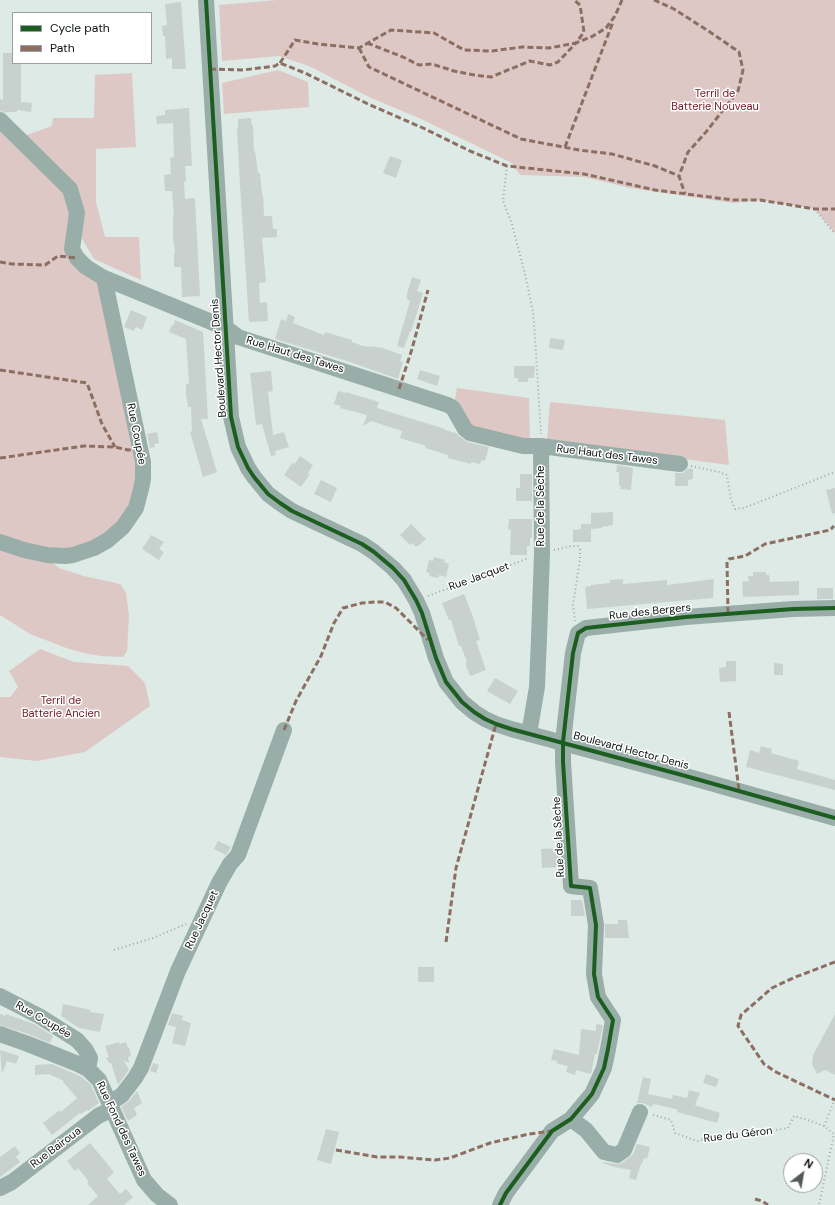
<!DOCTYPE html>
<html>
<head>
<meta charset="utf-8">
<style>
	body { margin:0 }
	#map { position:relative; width:835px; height:1205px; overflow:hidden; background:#deeae6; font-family:"DM Sans",sans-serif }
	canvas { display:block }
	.legend { position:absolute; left:12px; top:12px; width:140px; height:52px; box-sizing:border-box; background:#fff; border:1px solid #9d9f9f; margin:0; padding:5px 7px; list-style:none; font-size:12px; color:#09100e }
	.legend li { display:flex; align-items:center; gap:8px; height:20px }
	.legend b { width:20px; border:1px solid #9d9f9f }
	.north { position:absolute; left:783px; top:1153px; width:40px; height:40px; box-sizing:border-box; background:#fff; border:1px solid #9d9f9f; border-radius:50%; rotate:31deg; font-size:11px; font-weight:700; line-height:16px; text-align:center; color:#09100e }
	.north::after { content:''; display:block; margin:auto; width:14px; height:18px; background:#545c5a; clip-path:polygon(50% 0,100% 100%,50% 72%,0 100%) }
</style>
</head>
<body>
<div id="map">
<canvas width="835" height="1205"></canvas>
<ul class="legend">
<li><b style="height:5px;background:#1b5e20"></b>Cycle path</li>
<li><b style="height:5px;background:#8d6e63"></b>Path</li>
</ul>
<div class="north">N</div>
</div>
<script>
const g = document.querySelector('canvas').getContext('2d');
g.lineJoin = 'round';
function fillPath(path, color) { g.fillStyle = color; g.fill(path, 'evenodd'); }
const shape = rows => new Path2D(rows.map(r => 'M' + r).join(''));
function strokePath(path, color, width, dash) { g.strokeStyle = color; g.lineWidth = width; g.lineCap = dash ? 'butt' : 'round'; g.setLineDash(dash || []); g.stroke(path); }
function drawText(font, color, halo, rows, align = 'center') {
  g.font = font + ' "DM Sans",sans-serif'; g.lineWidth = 3; g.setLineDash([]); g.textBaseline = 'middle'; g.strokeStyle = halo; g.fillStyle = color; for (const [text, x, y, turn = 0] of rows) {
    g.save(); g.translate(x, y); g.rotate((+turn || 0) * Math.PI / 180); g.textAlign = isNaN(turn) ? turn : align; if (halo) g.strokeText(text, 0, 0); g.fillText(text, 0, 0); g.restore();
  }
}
fillPath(shape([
	[277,0,835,0,835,233,815,209,760,200,733,203,630,188,584,177,520,175,512,163,421,119,369,97,309,66,279,56,222,61,219,5],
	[278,70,308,82,309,107,224,114,222,83],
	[132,73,136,147,96,149,96,202,105,237,139,237,141,280,94,259,81,237,82,210,24,136,52,126,53,118,94,118,95,75],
	[0,126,65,193,72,217,66,252,103,284,135,433,139,487,113,532,61,553,0,535],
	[457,388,529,398,530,441,476,430,454,404],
	[550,402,725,420,729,465,547,441],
	[0,544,50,559,54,564,59,568,84,576,116,583,121,585,126,593,129,616,127,651,123,657,101,656,84,653,69,649,30,634,0,615],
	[40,649,74,662,128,666,145,683,150,706,85,752,37,761,0,757,0,697,10,697,18,687,9,671]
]), '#dec8c5');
fillPath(shape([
	[181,2,186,69,172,69,172,58,166,59,165,36,163,36,162,26,167,25,165,4],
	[3,53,13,53,13,63,21,63,21,102,32,103,31,112,17,110,17,112,7,112,6,113,0,111,0,99,3,100],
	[189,108,192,166,185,166,186,181,184,182,185,199,195,198,200,296,182,297,181,267,174,267,174,253,175,253,173,237,173,217,174,217,172,191,165,191,164,175,171,174,170,158,174,157,173,123,157,124,156,116,165,115,165,110],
	[251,118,252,126,253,126,254,152,255,151,258,173,260,173,262,195,263,195,264,216,272,216,273,229,277,229,277,237,262,238,266,282,259,283,260,303,267,302,268,321,249,322,240,185,237,129,238,128,238,119],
	[390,156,402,160,396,178,383,173],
	[412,277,421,280,417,291,423,293,411,332,410,331,404,348,397,346,410,301,407,300,408,298,406,297],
	[131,310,147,317,142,330,136,327,134,331,124,327],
	[288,314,295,317,293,323,324,335,325,332,352,340,352,342,363,346,372,347,373,346,379,348,380,347,402,355,400,361,403,362,398,379,350,362,275,339,281,319,286,321],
	[175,320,203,332,208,419,201,419,217,472,203,477,190,432,192,431,191,407,188,407,186,394,186,384,189,384,186,339,169,332,172,325,173,326],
	[550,338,565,340,563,350,549,348],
	[514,366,535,366,534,378,528,378,528,382,518,382,518,378,514,378],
	[420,370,440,376,437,386,417,379],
	[271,371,273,391,268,392,273,435,284,432,289,447,275,451,276,455,271,456,262,424,256,425,250,373],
	[338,391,345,393,346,392,379,402,377,408,432,425,445,429,445,430,456,433,459,436,467,442,489,447,485,461,482,460,480,464,471,462,471,464,448,458,448,455,425,448,426,446,400,438,402,431,371,421,363,426,367,415,340,408,341,406,334,404],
	[157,432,159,443,154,444,155,447,150,448,147,434],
	[300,456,313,465,308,473,310,474,301,487,284,475,293,462,294,465],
	[617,465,633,468,631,490,620,489,621,486,619,486,619,472,616,472],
	[688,469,693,469,693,479,688,480,688,486,675,486,675,473,683,473],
	[520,474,532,474,532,501,516,501,516,488,520,488],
	[321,480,337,488,331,502,314,494],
	[835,488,835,513,832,514,826,490],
	[613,512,613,525,602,527,602,528,591,529,591,542,573,542,573,530,581,529,581,524,591,524,591,513],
	[509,519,532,519,532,538,530,538,530,546,527,546,527,555,510,555,511,530,508,529],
	[411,524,426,539,418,546,415,546,412,543,410,545,400,535],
	[151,535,164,542,159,549,164,552,159,560,142,549],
	[434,557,445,560,444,562,449,564,446,577,439,575,438,578,429,576,430,573,426,572,429,560,433,561],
	[753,572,766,572,766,575,769,575,770,582,799,581,799,595,743,597,742,582,749,581,748,576,753,576],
	[623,579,623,584,667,580,667,585,714,579,713,598,587,609,585,587,591,586,591,585,610,583,610,580],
	[817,588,833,588,833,599,817,599],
	[464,594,472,614,480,640,476,641,486,670,470,676,465,663,467,662,461,646,459,646,451,620,449,620,442,603],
	[726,661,736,661,736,681,720,682,719,668,726,667],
	[774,663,783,664,783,675,774,675],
	[495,678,518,691,510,704,487,691],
	[761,746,772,749,771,753,799,761,797,769,835,780,835,790,746,767,750,750,759,753],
	[218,841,231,847,226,855,214,849],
	[559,848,560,867,542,868,541,849],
	[571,900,582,900,585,916,571,916],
	[618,920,627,920,629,938,605,938,605,924,618,924],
	[418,967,434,967,434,982,418,982],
	[63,1004,91,1010,90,1012,104,1014,100,1032,79,1028,61,1016],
	[172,1013,183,1016,182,1020,191,1023,185,1046,172,1043,176,1027,168,1025],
	[0,1014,5,1016,6,1014,34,1024,53,1036,50,1043,28,1034,28,1033,28,1034,0,1025],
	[835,1014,835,1075,825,1070,817,1074,812,1064,813,1055],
	[596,1024,603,1025,597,1054,595,1054,591,1074,576,1070,575,1075,566,1072,568,1066,556,1063,557,1061,551,1060,554,1049,579,1055,581,1029,596,1031],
	[119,1042,120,1044,126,1042,128,1048,129,1047,131,1056,128,1057,129,1063,124,1061,129,1070,118,1085,111,1063,109,1063,106,1058,109,1057,105,1046],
	[0,1050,19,1056,16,1064,7,1061,2,1074],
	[153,1063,159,1065,156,1073,150,1071],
	[52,1064,82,1077,91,1085,99,1103,88,1111,87,1110,81,1114,80,1113,52,1135,43,1123,60,1110,61,1112,77,1098,63,1082,64,1081,49,1074,35,1075,35,1065],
	[706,1074,719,1079,716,1087,703,1083],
	[643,1077,651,1079,648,1094,672,1099,673,1095,687,1098,689,1090,700,1093,695,1105,720,1113,717,1123,677,1112,678,1110,671,1108,653,1104,652,1107,643,1103,637,1103],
	[137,1091,142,1103,134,1108,137,1115,128,1121,121,1107,129,1101],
	[326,1129,339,1132,331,1164,317,1160],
	[90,1143,114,1172,107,1179,120,1194,126,1189,133,1197,124,1205,88,1205,98,1196,87,1183,89,1182,78,1168,75,1171,67,1161],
	[637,1144,650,1147,647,1159,644,1158,642,1164,641,1164,636,1180,629,1178,631,1170,614,1167,603,1163,604,1162,615,1164,622,1163,633,1154],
	[15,1146,20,1153,16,1157,20,1162,0,1177,0,1157]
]), '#c8d1ce');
strokePath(shape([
	[507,166,503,201,512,224,525,274,533,312,535,337,541,434],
	[815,209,835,234],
	[691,466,719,472,727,475,731,500,735,509,744,508,835,472],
	[554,550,572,546,578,546,580,549,580,559,573,605,575,621],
	[428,596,529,558],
	[114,950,153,938,186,924],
	[653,1115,671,1120,675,1133,697,1141,724,1135,758,1133,788,1128,794,1116,811,1121,824,1126,834,1134,819,1205],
	[824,1126,835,1099]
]), '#9caba7', 2, [1, 3]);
strokePath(shape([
	[206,0,231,417,238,447,248,468,254,477,268,494,280,503,292,511,362,544,374,552,393,568,404,580,416,600,422,613,436,658,446,682,462,702,474,712,485,719,496,724,511,729,682,775,835,818],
	[0,120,70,189,77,213,72,249,77,258,86,267,104,278,226,328,238,337,448,405,453,408,465,429,470,433,523,446,541,446,680,464],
	[0,542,24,550,47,555,65,556,73,555,94,548,108,540,123,527,136,508,141,489,143,479,143,462,104,278],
	[529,734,537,687,539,638,542,553,541,446],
	[0,996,39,1016,77,1040,85,1049,90,1058,88,1069],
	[0,1034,28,1044,78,1064,88,1069,99,1080,144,1180,157,1195,170,1205],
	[110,1103,122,1095,135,1078,141,1068,178,971,219,883,230,864,238,855,284,730],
	[571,1119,586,1130,604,1152,617,1155,624,1150,640,1112],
	[0,1188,12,1182,98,1116,112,1109],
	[500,1205,506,1193,552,1131,571,1119,592,1094,604,1068,608,1049,613,1020,598,997,594,974,596,925,590,888,571,886,563,762,563,742,573,653,578,633,586,628,686,617,793,609,835,608]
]), '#99aea9', 16);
strokePath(shape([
	[654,0,674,9,710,32,739,52,743,70,738,91,706,132,688,152,679,176,685,194],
	[367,43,403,57,419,65,432,64,454,71,474,75,491,77,530,61,550,65,558,62,576,43,593,36,606,28,615,16,622,0],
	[359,48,369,67,521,139,579,150,612,154,655,166,679,176],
	[280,63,295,40,318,44,359,48,391,30,434,33,464,50,492,51,522,47,549,48,576,43,584,32,580,5,574,0],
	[210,69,243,70,275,66,280,63,305,73,368,104,423,128,470,151,507,166,584,174,655,190,733,200,760,200,815,209,835,209],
	[565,147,613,22],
	[0,262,12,264,45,265,58,256,77,258],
	[0,370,87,383,102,424,115,447],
	[399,389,412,349,428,290],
	[0,458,84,446,115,447,128,450,141,449],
	[728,613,727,562,729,559,745,556,765,544,830,530,834,526],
	[729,712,739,790],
	[284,730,296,701,321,656,334,623,343,608,362,603,376,602,385,602,396,608,428,640],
	[446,942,456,868,496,724],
	[835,962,793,978,772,988,741,1015,738,1026,764,1064,776,1072,835,1100],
	[336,1150,377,1157,400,1157,435,1160,450,1158,490,1143,529,1134,552,1131],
	[755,1199,762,1201,768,1205]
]), '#8d6e63', 3, [6, 3]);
strokePath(shape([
	[206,0,231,417,238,447,248,468,254,477,268,494,280,503,292,511,362,544,374,552,393,568,404,580,416,600,422,613,436,658,446,682,462,702,474,712,485,719,496,724,511,729,682,775,835,818],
	[500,1205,506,1193,552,1131,571,1119,592,1094,604,1068,608,1049,613,1020,598,997,594,974,596,925,590,888,571,886,563,762,563,742,573,653,578,633,586,628,686,617,793,609,835,608]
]), '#1b5e20', 4);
drawText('11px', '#741820', '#fff', [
	["Terril de",715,94],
	["Batterie Nouveau",715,107],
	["Terril de",61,701],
	["Batterie Ancien",61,714]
]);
drawText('11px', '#09100e', '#fff', [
	["Rue Haut des Tawes",295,355,17],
	["Boulevard Hector Denis",219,358,-94],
	["Rue Coupée",136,434,79],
	["Rue Haut des Tawes",607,455,7],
	["Rue de la Sèche",541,506,-90],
	["Rue Jacquet",479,577,-20],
	["Rue des Bergers",650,612,-6],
	["Boulevard Hector Denis",631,751,15],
	["Rue de la Sèche",559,837,-93],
	["Rue Jacquet",202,920,-65],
	["Rue Coupée",43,1020,30],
	["Rue Fond des Tawes",121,1129,65],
	["Rue du Géron",738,1135,-7],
	["Rue Bairoua",56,1148,-37]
]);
</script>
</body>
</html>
